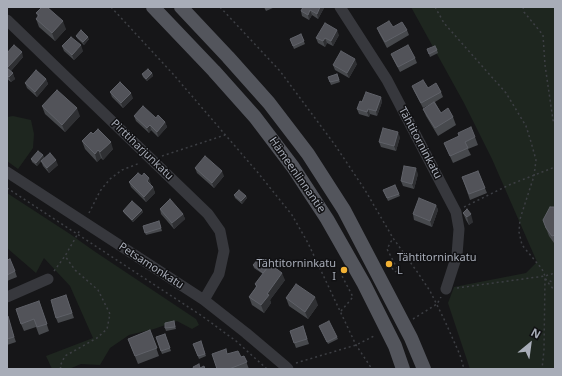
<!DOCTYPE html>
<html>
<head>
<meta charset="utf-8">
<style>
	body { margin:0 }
	#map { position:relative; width:562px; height:376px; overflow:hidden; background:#161618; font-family:"Noto Sans",sans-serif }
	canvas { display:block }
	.frame { position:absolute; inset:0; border:8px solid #a8adb8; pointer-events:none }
	.north { position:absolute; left:510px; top:324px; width:40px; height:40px; -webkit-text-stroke:3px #111113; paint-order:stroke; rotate:29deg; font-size:11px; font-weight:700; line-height:16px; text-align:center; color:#a8adb8 }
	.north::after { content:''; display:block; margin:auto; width:14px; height:18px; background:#a8adb8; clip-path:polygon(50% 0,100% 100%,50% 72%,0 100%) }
</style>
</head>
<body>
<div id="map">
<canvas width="562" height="376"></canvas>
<div class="frame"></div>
<div class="north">N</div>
</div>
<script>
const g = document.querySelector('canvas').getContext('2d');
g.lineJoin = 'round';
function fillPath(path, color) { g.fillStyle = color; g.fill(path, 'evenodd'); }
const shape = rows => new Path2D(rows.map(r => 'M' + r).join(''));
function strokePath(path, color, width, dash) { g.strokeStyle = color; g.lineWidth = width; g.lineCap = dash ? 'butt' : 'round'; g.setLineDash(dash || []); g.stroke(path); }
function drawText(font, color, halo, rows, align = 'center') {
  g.font = font + ' "Noto Sans",sans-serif'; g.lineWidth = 3; g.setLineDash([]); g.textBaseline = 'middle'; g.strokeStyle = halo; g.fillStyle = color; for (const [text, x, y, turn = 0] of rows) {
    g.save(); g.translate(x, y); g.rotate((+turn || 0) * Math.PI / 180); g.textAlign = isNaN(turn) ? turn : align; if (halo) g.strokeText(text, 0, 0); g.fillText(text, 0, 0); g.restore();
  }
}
fillPath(shape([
	[411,7,555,7,555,369,470,369,448,303,454,287,526,273,537,262,492,159,464,103],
	[13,116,31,120,34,134,33,148,18,169,7,161,7,117],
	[7,193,70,234,94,251,196,319,199,325,192,329,177,321,154,329,129,335,110,348,100,365,81,364,69,369,52,369,46,356,93,338,70,286,44,258,36,273,7,248]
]), '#1e261f');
strokePath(shape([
	[111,7,173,74,259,174,292,215,308,243,356,345,372,369],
	[220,7,280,71,335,145,365,190,393,238,418,273,430,291,444,319,460,355,464,369],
	[435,7,444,23,506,93,526,126,531,142,536,160,534,176,520,219,519,232,522,245,542,269,545,276,544,350,542,369],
	[523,7,524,12,543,35,545,65,553,120,555,125],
	[162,156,225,135],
	[7,188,202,316,236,341,267,369],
	[464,207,509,185,555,167],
	[89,213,100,191,110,179,122,170,140,163],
	[389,264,395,272,398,270,387,249,393,238],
	[54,271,65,256,80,230],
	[545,279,555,291],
	[545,279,555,283],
	[457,288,545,276,555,273],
	[341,311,353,297,341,274,344,271],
	[413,319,437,304,441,297],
	[296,363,356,345,376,335],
	[61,369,60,366,65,356,97,338,107,329,110,314,98,290,75,270,65,256]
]), '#3d3f44', 1.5, [2, 3]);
strokePath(shape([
	[340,7,387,80,456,212,459,229,457,255,446,289],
	[7,20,208,214,220,231,224,251,219,274,204,300],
	[7,172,204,300,246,333,285,366,288,369],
	[7,297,48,279]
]), '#37383d', 11);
strokePath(shape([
	[153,7,214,71,255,117,293,167,327,219,364,284,395,346,403,369],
	[181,7,228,57,269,103,308,154,344,210,411,338,424,369]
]), '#53555c', 14);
fillPath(shape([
	[264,7,275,7,266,11],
	[303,7,324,7,324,8,318,19,312,15,309,20,302,16,301,11],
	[36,13,66,29,55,41,39,27,36,19,38,17],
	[377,28,407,30,409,35,387,48,379,33],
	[301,34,305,44,294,49,290,39],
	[339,35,333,46,327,43,325,47,318,43,316,38],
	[76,36,89,39,84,45,77,38],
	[62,46,83,51,74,60,64,51],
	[427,49,437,50,438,53,430,57],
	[7,53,23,57,11,71,15,79,11,82,7,79],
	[391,54,415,58,417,63,400,72,393,59],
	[357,64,349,78,335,70,333,65],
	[152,73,153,76,147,81,143,77,142,74],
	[337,74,340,82,331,85,328,77],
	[46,79,48,84,37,97,27,88,25,83],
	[412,86,428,88,441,92,443,97,435,102,441,113,453,117,456,125,438,136,426,116,423,109,431,104,423,108,414,91],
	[110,92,133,98,123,108,112,97],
	[381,97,382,102,377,116,370,114,369,117,359,114,357,109,362,102],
	[42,106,80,116,65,132,45,114],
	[134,116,156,118,165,122,167,127,158,137,151,130,149,133,136,121],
	[93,134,113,149,103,160,101,158,97,162,85,149,82,141],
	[400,137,396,151,381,147,379,142],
	[459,137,475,137,478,145,468,149,471,155,453,163,444,143],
	[43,155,44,158,37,166,32,162,31,159],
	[41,161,58,165,49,173,43,166],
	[195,168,224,176,214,188,197,173],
	[478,171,487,193,470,200,462,177],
	[418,174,414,189,403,186,401,181],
	[142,176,151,184,150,184,153,187,155,193,146,202,131,187,129,182],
	[395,185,400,196,388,201,383,190],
	[234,195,246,196,247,198,242,204,235,198],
	[436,205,438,210,432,227,414,220,413,214],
	[555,207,555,243,554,243,549,236,543,220],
	[160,209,183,214,185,219,174,229,161,214],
	[142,210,143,212,133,222,124,213,123,211],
	[463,213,473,222,469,225,466,220],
	[159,221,162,231,146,235,143,226],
	[7,260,15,271,17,277,7,281],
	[253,265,285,280,270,300,271,303,264,313,252,305,249,297,256,287,255,284,263,274,254,268],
	[66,295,74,318,58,323,56,318],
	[286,298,318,305,308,319,289,306],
	[39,301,49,331,39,335,36,327,24,331,21,324],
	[7,316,16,342,7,345],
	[174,321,176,329,166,331,165,328],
	[303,326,309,344,296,348,290,331],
	[320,328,337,337,338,339,328,344],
	[150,330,159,356,138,364,128,339],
	[165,334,171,351,162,354,156,337],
	[201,341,206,356,199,359,193,344],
	[228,354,241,357,244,356,249,369,217,369]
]), '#47494d');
fillPath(shape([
	[320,7,324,7,324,8,318,19,317,14],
	[310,10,312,15,309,20,308,15],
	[63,21,66,29,55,41,52,33],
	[337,30,339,35,333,46,331,41],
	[88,37,89,39,84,45,83,42],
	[325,38,327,43,325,47,323,41],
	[81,45,83,51,74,60,72,55],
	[22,52,23,57,9,73,7,68],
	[355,59,357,64,349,78,347,73],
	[13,73,15,79,11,82,9,77],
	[152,73,153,76,147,81,146,79],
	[46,79,48,84,37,97,35,92],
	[131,93,133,98,123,108,121,103],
	[381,97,382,102,377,116,376,111],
	[77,108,80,116,65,132,62,125],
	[368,109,370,114,369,117,367,112],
	[165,122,167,127,158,137,157,132],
	[150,125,151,130,149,133,147,128],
	[398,132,400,137,396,151,394,146],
	[111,142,113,149,103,160,100,152],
	[98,150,101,158,97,162,95,154],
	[43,155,44,158,37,166,36,163],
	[56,160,58,165,49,173,47,168],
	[416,168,418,174,414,189,412,184],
	[222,171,224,176,214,188,212,183],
	[149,178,151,184,149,186,147,181],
	[153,187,155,193,146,202,144,197],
	[246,196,247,198,242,204,241,201],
	[436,205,438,210,432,227,430,221],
	[142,210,143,212,133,222,132,220],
	[183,214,185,219,174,229,172,223],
	[471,214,473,222,469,225,467,217],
	[282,273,285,280,270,300,271,303,264,313,261,305,267,294],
	[315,297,318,305,308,319,305,312]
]), '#2f3033');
const building = shape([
	[42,7,47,7,63,21,52,33,36,19,39,15,36,13,42,7],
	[303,7,320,7,317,14,310,10,308,15,301,11,303,7],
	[389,21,393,27,402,22,407,30,385,42,377,28,389,21],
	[325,23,337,30,331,41,325,38,323,41,316,38,325,23],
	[81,30,88,37,83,42,76,36,81,30],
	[301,34,304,41,293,46,290,39,301,34],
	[71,37,81,45,72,55,62,46,71,37],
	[14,45,22,52,7,68,13,73,9,77,7,75,7,53,14,45],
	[408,45,415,58,398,67,391,54,408,45],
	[435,46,437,50,429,54,427,49,435,46],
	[341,51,355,59,347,73,333,65,341,51],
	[148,69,152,73,146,79,142,74,148,69],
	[36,70,46,79,35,92,25,83,36,70],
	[337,74,339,80,330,82,328,77,337,74],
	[423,80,428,88,436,83,441,92,421,103,412,86,423,80],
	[120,82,131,93,121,103,110,92,120,82],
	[57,90,77,108,62,125,42,106,57,90],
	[366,92,381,97,376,111,368,109,367,112,357,109,360,101,362,102,366,92],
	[434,102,441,113,448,108,453,117,435,128,423,109,434,102],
	[143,106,156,118,158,115,165,122,157,132,150,125,147,128,134,116,143,106],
	[471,127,475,137,465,142,468,148,450,156,444,143,459,136,458,133,471,127],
	[383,128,398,132,394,146,379,142,383,128],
	[98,129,111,142,100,152,98,150,95,154,82,141,91,132,93,134,98,129],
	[38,151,43,155,36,163,31,159,38,151],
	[50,153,56,160,47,168,41,161,50,153],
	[205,156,222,171,212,183,195,168,205,156],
	[404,166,416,168,412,184,401,181,404,166],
	[478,171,485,188,469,194,462,177,478,171],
	[138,173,142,176,144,173,149,178,147,181,153,187,144,197,129,182,138,173],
	[395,185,399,194,387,198,383,190,395,185],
	[239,190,246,196,241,201,234,195,239,190],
	[419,198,436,205,430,221,413,214,419,198],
	[170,199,183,214,172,223,160,209,170,199],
	[132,201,142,210,132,220,123,211,132,201],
	[550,207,555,207,555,235,552,236,546,228,543,220,550,207],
	[467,209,471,214,467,217,463,213,467,209],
	[159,221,161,228,145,233,143,226,159,221],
	[259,258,269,266,263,273,253,265,259,258],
	[10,259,15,271,7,275,7,260,10,259],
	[270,264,282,273,267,294,269,295,261,305,249,297,257,286,255,284,270,264],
	[296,284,315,297,305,312,286,298,296,284],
	[66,295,72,313,56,318,51,300,66,295],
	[39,301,47,324,37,327,34,319,21,324,16,309,39,301],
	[7,316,8,316,14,337,7,339,7,316],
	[174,321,175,327,165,328,165,323,174,321],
	[329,321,337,337,327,342,319,326,329,321],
	[303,326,307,339,294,343,290,331,303,326],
	[150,330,157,348,135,356,128,339,150,330],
	[165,334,170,348,161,351,156,337,165,334],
	[201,341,205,354,198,356,193,344,201,341],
	[226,349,227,354,238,351,241,357,244,356,247,362,229,369,217,369,212,354,226,349],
	[199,364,200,368,204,366,205,369,194,369,193,367,199,364]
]);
fillPath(building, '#525359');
strokePath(building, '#5f6168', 1);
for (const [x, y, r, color] of [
	[389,264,4,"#f2b134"],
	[344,270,4,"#f2b134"]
]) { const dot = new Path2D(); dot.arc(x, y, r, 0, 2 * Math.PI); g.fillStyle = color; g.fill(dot); strokePath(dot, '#111113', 1.5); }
drawText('11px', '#a8adb8', '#111113', [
	["Tähtitorninkatu",420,143,62],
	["Pirttiharjunkatu",142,150,44],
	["Hämeenlinnantie",297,175,55],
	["Petsamonkatu",151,266,33]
]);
drawText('11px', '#a8adb8', '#111113', [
	["Tähtitorninkatu",397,258],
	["L",397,271],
	["Tähtitorninkatu",336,264,"right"],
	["I",336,277,"right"]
], 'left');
</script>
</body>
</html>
